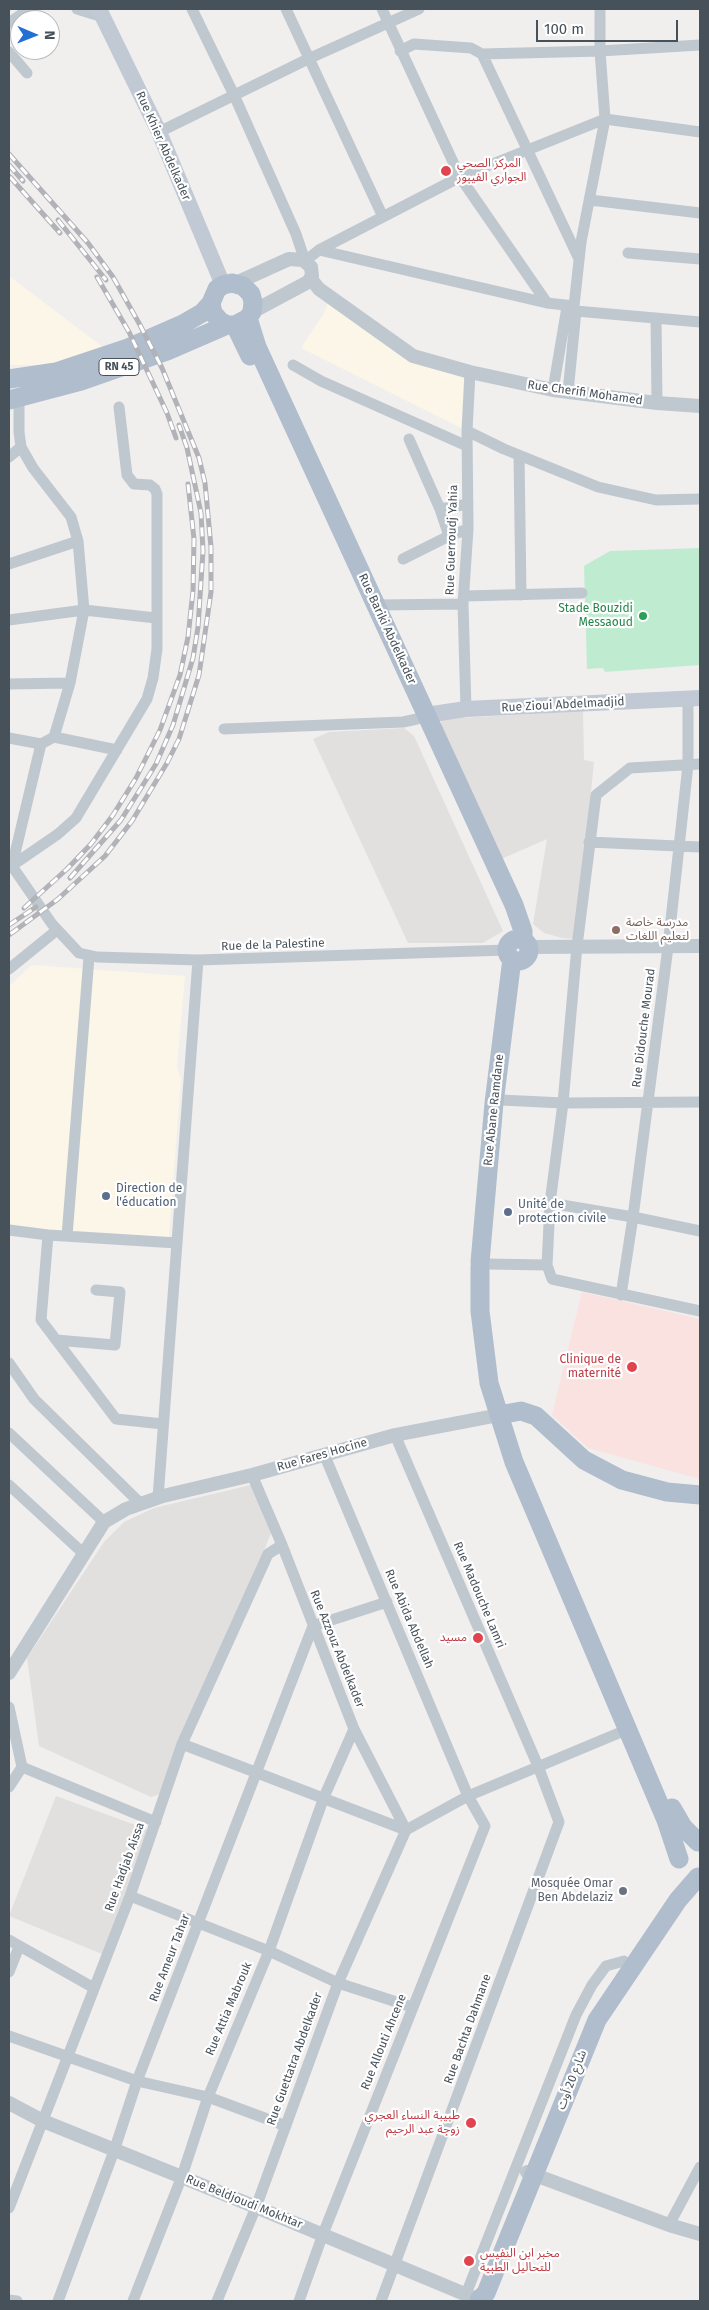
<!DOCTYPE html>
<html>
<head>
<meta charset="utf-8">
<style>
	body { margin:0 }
	#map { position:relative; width:709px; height:2310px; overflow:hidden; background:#f1eeee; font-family:"Fira Sans",sans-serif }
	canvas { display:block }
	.frame { position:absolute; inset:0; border:10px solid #47515a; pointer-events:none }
	.north { position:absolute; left:10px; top:10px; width:50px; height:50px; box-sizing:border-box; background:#fff; border:1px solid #b5b9bd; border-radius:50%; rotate:91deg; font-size:14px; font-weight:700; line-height:20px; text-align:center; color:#47515a }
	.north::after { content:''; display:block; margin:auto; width:18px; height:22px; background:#246fd5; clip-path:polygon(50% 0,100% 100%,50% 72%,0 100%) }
	.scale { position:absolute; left:536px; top:20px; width:142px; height:22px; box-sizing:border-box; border:2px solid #47515a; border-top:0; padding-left:6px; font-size:15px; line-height:18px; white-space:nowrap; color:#47515a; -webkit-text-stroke:4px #fff; paint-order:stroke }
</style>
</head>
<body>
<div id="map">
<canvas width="709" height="2310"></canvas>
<div class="frame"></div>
<div class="north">N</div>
<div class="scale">100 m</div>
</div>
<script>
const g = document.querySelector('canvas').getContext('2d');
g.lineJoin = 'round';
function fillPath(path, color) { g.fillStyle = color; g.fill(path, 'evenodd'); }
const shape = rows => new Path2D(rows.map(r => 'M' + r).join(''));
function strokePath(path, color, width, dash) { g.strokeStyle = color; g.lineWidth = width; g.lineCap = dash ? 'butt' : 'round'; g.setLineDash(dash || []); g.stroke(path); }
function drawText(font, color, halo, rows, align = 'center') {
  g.font = font + ' "Fira Sans","Noto Sans Arabic",sans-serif'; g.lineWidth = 4.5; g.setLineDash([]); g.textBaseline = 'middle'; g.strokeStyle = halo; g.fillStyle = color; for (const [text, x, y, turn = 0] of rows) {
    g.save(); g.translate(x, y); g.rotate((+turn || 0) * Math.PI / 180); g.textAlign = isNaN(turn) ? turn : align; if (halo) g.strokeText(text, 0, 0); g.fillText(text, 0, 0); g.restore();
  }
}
fillPath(shape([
	[9,276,104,348,57,365,9,365],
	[330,297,413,356,470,372,467,431,301,348,324,313],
	[32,965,185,976,177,1067,181,1079,169,1237,9,1227,9,986]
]), '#fbf6e8');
fillPath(shape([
	[583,711,584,760,594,762,576,939,562,938,544,933,533,924,547,839,499,860,441,728,441,719],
	[404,728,414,736,503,931,483,943,408,943,313,739,329,732],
	[255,1484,274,1526,164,1793,151,1797,39,1746,27,1658,104,1542,124,1522,154,1508],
	[56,1796,149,1830,102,1954,9,1916]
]), '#e2dfdf');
fillPath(shape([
	[582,1292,700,1319,700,1479,588,1448,552,1415]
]), '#f9e2e0');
fillPath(shape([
	[700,548,700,665,605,672,603,668,587,669,584,566,610,551]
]), '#bfecd1');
strokePath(shape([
	[77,9,103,17],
	[192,9,234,95,296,234,305,261,319,250,460,177,605,119,700,132],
	[286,9,383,217],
	[382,9,460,177,547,303],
	[9,23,29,9],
	[400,51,414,44,471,48,482,54,600,51,700,45],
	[9,52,27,73],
	[482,54,579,259],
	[159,132,308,59,419,9],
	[590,200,700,213],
	[319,250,547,303,574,306],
	[628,253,700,259],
	[574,306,581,242,605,119,600,51,600,9],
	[574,306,576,311,700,322],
	[656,318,657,403],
	[293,365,321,381,467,446],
	[553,390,567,307],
	[568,392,576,311],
	[19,399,19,432,21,447,33,468,71,517,78,541],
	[467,431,504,449,598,487,656,500,700,499],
	[409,439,440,509,468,504],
	[519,455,521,595],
	[9,457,21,447],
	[440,509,449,536,468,529],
	[403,559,449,536],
	[9,564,78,541,84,610,70,683,54,737,41,744,12,866,52,924,79,953,97,957,198,960,507,950],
	[464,596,582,593],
	[376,605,463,604],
	[9,620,84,610,156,618],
	[9,684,70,683],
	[466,709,463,604,468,529,467,431,470,372],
	[224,729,403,722,417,719],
	[54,737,117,750],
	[9,738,41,744],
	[589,842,700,847],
	[10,867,58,834,76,818,147,699,153,678,157,649,157,494,155,489,150,485,134,484,127,475,119,407],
	[9,969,57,930],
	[501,1100,563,1103,700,1102],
	[550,1203,633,1217,700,1231],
	[9,1230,48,1235,177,1243],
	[48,1235,41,1320,116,1419,163,1424],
	[67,1236,89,957],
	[488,1264,547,1265,552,1279,700,1311],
	[547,1265,550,1203,563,1103,577,946,596,795,630,768,700,764],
	[621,1295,633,1217,668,947,688,765,688,698],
	[56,1340,115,1345,120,1292,96,1290],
	[9,1363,34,1399,141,1504],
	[9,1433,104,1522],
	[252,1475,282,1545,354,1729,406,1830],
	[9,1485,84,1554],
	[158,1498,198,960],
	[9,1707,22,1767,156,1822],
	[182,1744,406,1830],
	[9,1787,22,1767],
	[406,1830,468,1796,626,1730],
	[130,1896,269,1951,338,1983,412,2007],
	[9,1940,94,1988],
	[9,1972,19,1947],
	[9,2036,137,2081,208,2097,286,2126],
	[9,2208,130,1896,182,1744,268,1554,282,1545],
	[669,2225,700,2167],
	[466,2294,576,2015,592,1985,606,1966,624,1961],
	[9,2300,17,2301],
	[58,2301,114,2151,137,2081,313,1626,387,1602],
	[133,2301,182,2176,208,2097,269,1951,324,1797,354,1729],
	[217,2301,256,2207,338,1983,406,1830],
	[299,2301,323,2234,485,1826,468,1796,324,1454],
	[381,2301,559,1822,538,1766,395,1435]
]), '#bfc8cf', 11);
strokePath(shape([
	[311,279,319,289,413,356,470,372,553,390,657,403,700,406],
	[236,283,289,259,303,260,311,267,312,276,308,282,252,312],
	[529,947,700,946],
	[9,1673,104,1522,126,1509,163,1496,252,1475,395,1435,499,1415],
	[9,2103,43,2121,256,2207,479,2300],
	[527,2172,669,2225,700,2234]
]), '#bfc8cf', 14);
strokePath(shape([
	[99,9,159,132,223,285],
	[426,715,466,709,700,698]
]), '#c0c9d4', 16);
strokePath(shape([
	[248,318,257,347,514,905,523,931,523,940],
	[235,325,250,356],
	[9,379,56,372,128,348,183,324,202,313,211,303,217,289,223,285,232,283,243,286,251,294,253,302,252,312,248,318,235,325,227,325,220,321,213,313,211,303],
	[9,400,81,381,167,351,227,325],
	'507 950a11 11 0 1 1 22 0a11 11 0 1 1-22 0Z',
	[480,1262,494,1103,512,959],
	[480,1266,480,1311,489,1383,514,1462,666,1820,679,1859],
	[499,1415,521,1411,536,1416,584,1460,622,1480,667,1492,700,1495],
	[672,1808,683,1827,698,1842],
	[479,2300,486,2293,597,2020,678,1900,698,1877]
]), '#afbdcc', 19);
const rail = shape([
	[9,154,88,243,113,277,140,325,162,368,199,458,205,483,211,547,211,592,199,675,179,739,167,763,132,821,105,856,58,899,9,935],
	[9,165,23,181],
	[10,177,60,233],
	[58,220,106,280],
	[97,277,129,332,167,413,176,438],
	[70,878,121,820,156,764,173,725,193,658,198,627,203,551,201,513,187,448,179,425],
	[24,908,67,869,91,844,113,815,136,778,160,730,180,675,188,637,193,591,194,539,188,484],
	[9,925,36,907]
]);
strokePath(rail, '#b1b3b8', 5);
strokePath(rail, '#fff', 3, [9]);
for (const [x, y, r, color] of [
	[446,171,6,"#e0444e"],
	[643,616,5,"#2e9e5b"],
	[616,930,5,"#8d6e63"],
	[106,1196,5,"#5c6f8a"],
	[508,1212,5,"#5c6f8a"],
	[632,1367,6,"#e0444e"],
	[478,1638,6,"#e0444e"],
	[623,1891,5,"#6b7280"],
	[471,2123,6,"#e0444e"],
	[469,2261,6,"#e0444e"]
]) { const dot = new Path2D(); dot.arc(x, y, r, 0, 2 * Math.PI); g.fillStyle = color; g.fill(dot); strokePath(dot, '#fff', 2); }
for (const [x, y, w] of [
	[119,367,40]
]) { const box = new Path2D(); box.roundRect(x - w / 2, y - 8.5, w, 17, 4); g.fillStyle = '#fff'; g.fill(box); strokePath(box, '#47515a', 1); }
drawText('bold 11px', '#47515a', null, [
	["RN 45",119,367]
]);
drawText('12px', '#47515a', '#fff', [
	["Rue Khier Abdelkader",163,146,66],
	["Rue Cherifi Mohamed",585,393,8],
	["Rue Guerroudj Yahia",452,540,-88],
	["Rue Bariki Abdelkader",387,629,65],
	["Rue Zioui Abdelmadjid",563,705,-3],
	["Rue de la Palestine",273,945,-2],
	["Rue Didouche Mourad",644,1028,-83],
	["Rue Abane Ramdane",494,1110,-84],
	["Rue Fares Hocine",322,1455,-16],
	["Rue Madouche Lamri",479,1595,67],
	["Rue Abida Abdellah",409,1619,67],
	["Rue Azzouz Abdelkader",337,1649,68],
	["Rue Hadjab Aissa",125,1867,-70],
	["Rue Ameur Tahar",170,1958,-69],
	["Rue Attia Mabrouk",229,2009,-67],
	["Rue Bachta Dahmane",468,2029,-70],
	["Rue Allouti Ahcene",384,2042,-68],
	["Rue Guettatra Abdelkader",295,2059,-70],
	["شارع 20 أوت",572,2080,-69],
	["Rue Beldjoudi Mokhtar",244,2202,22]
]);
drawText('12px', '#be3a42', '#fff', [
	["المركز الصحي",457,164,"left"],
	["الجواري الفيبور",457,178,"left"],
	["Clinique de",621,1360],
	["maternité",621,1374],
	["مسيد",467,1638],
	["طبيبة النساء العجري",460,2116],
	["زوجة عبد الرحيم",460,2130],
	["مخبر ابن النفيس",480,2254,"left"],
	["للتحاليل الطبية",480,2268,"left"]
], 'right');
drawText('12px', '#27864d', '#fff', [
	["Stade Bouzidi",633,609],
	["Messaoud",633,623]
], 'right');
drawText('12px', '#785e54', '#fff', [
	["مدرسة خاصة",626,923],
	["لتعليم اللغات",626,937]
], 'left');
drawText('12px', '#4e5e75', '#fff', [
	["Direction de",116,1189],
	["l'éducation",116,1203],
	["Unité de",518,1205],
	["protection civile",518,1219]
], 'left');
drawText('12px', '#5b616d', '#fff', [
	["Mosquée Omar",613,1884],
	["Ben Abdelaziz",613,1898]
], 'right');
</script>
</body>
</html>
